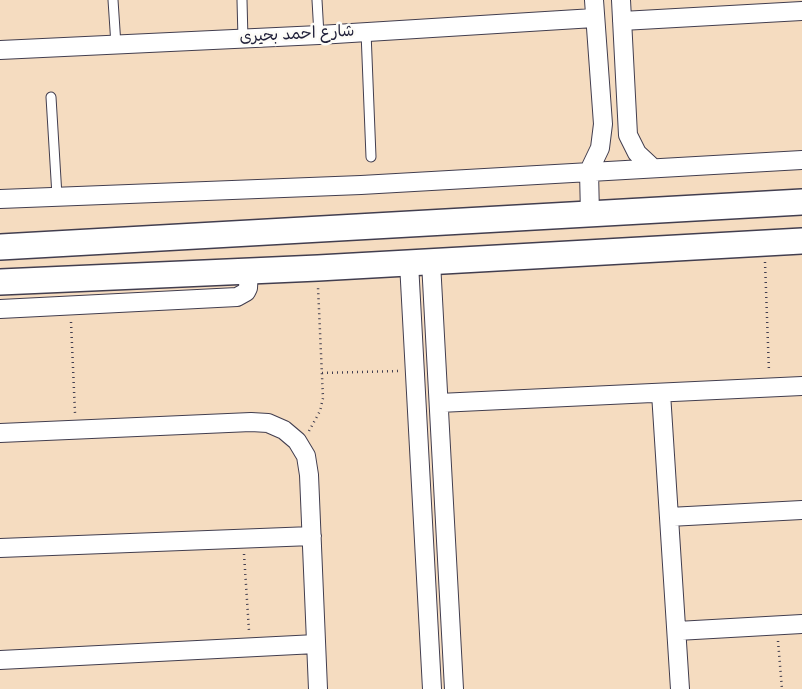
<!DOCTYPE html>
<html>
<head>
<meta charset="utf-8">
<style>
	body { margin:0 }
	canvas { display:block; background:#f5dcc0 }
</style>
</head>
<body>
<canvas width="802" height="689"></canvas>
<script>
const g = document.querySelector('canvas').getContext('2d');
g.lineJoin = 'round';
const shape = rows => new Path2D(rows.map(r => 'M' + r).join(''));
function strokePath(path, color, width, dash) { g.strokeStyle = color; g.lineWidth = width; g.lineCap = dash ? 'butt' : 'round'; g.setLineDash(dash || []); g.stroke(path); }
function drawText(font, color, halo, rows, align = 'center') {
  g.font = font + ' "Indie Flower","Playpen Sans Arabic",sans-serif'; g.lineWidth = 5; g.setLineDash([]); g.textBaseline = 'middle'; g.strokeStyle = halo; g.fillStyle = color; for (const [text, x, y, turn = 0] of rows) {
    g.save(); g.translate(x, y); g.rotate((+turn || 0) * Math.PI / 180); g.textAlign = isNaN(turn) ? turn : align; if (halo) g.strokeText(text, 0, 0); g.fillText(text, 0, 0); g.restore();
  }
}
const lane = shape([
	[113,0,116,45],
	[242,0,243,39],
	[317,0,319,35],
	[366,32,371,157],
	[51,97,57,196]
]);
const street = shape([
	[621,0,628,135,637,153,652,167],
	[622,21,802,11],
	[0,50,319,35,594,18],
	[0,199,361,185,802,160],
	[590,215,589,171,600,148,603,124,594,0],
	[431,262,454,689],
	[409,263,432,689],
	[0,309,237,297,246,292,248,288,249,271],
	[661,393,680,689],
	[439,403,802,386],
	[0,433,251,422,268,423,284,430,297,441,306,456,309,475,318,689],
	[669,517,802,510],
	[0,548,312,536],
	[677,631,802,624],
	[0,660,316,644]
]);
const secondary = shape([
	[0,247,802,202],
	[0,282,318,268,802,241]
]);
strokePath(lane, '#423e4f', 11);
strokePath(street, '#423e4f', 20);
strokePath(secondary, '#423e4f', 28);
strokePath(shape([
	[765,262,769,372],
	[71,322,75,413],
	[322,373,401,371],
	[309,431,320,411,323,398,318,287],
	[244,554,249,631],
	[778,641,782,689]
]), '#423e4f', 2.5, [1, 4]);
strokePath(lane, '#fff', 9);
strokePath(street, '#fff', 18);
strokePath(secondary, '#fff', 25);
drawText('16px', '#22223b', '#fdfcf7', [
	["شارع احمد بحيرى",297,36,-3]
]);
</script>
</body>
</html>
